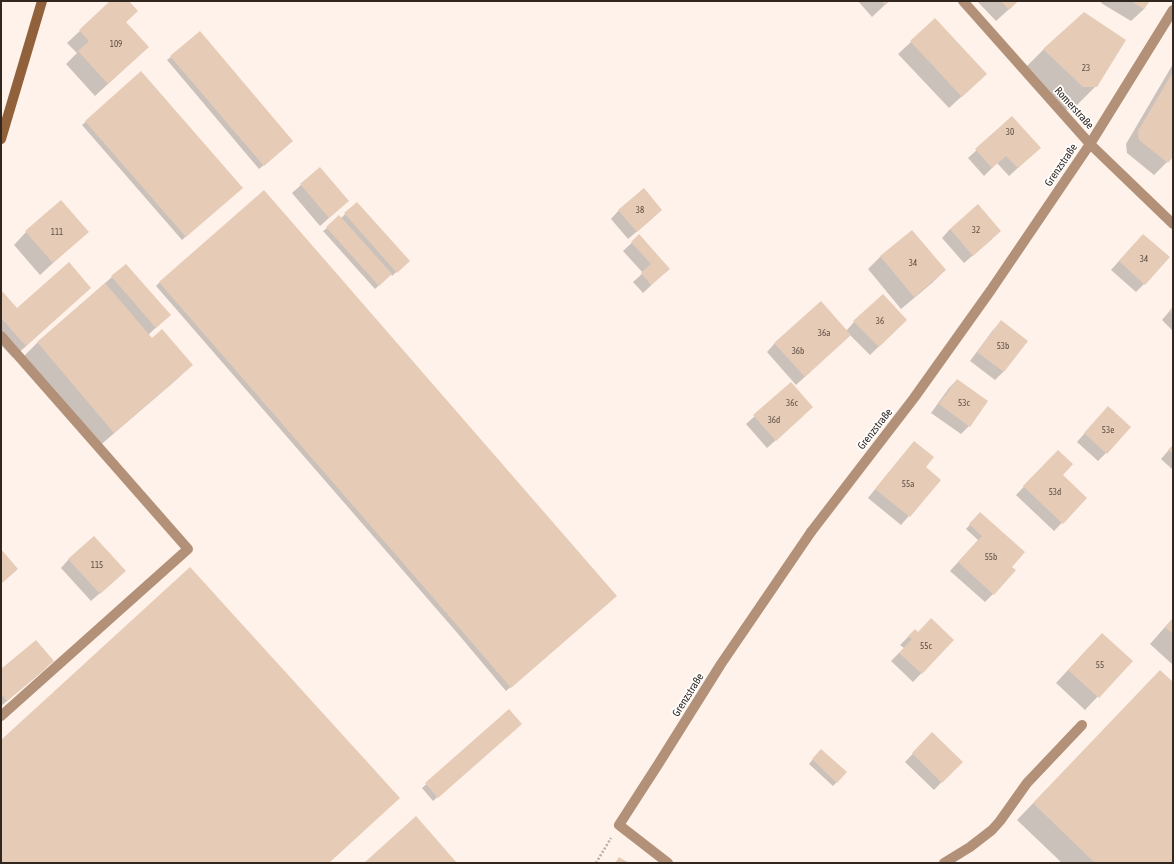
<!DOCTYPE html>
<html>
<head>
<meta charset="utf-8">
<style>
	body { margin:0 }
	#map { position:relative; width:1174px; height:864px; overflow:hidden; background:#fef2ea; font-family:"Asap Condensed",sans-serif }
	canvas { display:block }
	.frame { position:absolute; inset:0; border:2px solid #31271f; pointer-events:none }
</style>
</head>
<body>
<div id="map">
<canvas width="1174" height="864"></canvas>
<div class="frame"></div>
</div>
<script>
const g = document.querySelector('canvas').getContext('2d');
g.lineJoin = 'round';
function fillPath(path, color) { g.fillStyle = color; g.fill(path, 'evenodd'); }
const shape = rows => new Path2D(rows.map(r => 'M' + r).join(''));
function strokePath(path, color, width, dash) { g.strokeStyle = color; g.lineWidth = width; g.lineCap = dash ? 'butt' : 'round'; g.setLineDash(dash || []); g.stroke(path); }
function drawText(font, color, halo, rows, align = 'center') {
  g.font = font + ' "Asap Condensed",sans-serif'; g.lineWidth = 3.5; g.setLineDash([]); g.textBaseline = 'middle'; g.strokeStyle = halo; g.fillStyle = color; for (const [text, x, y, turn = 0] of rows) {
    g.save(); g.translate(x, y); g.rotate((+turn || 0) * Math.PI / 180); g.textAlign = isNaN(turn) ? turn : align; if (halo) g.strokeText(text, 0, 0); g.fillText(text, 0, 0); g.restore();
  }
}
fillPath(shape([
	[112,1,127,1,137,11,125,23,135,59,95,96,66,64,77,53,67,43],
	[858,1,889,1,872,17],
	[977,1,1018,1,996,21],
	[1102,1,1148,1,1144,9,1131,21,1101,3],
	[911,42,973,86,949,108,898,54],
	[1044,49,1096,86,1073,109,1060,110,1021,72],
	[171,57,288,145,259,169,167,60],
	[1173,64,1173,156,1154,175,1127,153,1126,144],
	[141,73,237,191,182,240,82,125],
	[1012,118,1031,156,1009,176,997,163,984,176,968,158],
	[320,168,339,209,320,226,292,193],
	[357,203,408,261,392,276,391,274,375,289,323,231,341,218],
	[619,210,653,218,628,239,611,219],
	[950,229,992,239,964,263,942,238],
	[912,231,945,270,932,283,901,309,868,269,880,257],
	[26,232,87,232,40,275,14,245],
	[639,236,660,277,643,293,633,282,643,273,623,251],
	[1135,243,1144,284,1136,292,1111,270],
	[112,277,161,323,148,335,152,340,192,365,175,381,97,448,21,359,37,343],
	[160,282,611,600,506,691,459,635,156,286],
	[90,288,13,358,1,345,1,293,17,310],
	[1173,307,1173,331,1162,320],
	[906,320,870,355,850,335,796,385,767,352,775,343,846,331,854,322],
	[1001,322,1027,341,1003,372,995,380,970,361,993,330],
	[957,380,969,426,961,434,931,413,949,388],
	[791,384,803,416,767,448,746,424],
	[1100,416,1106,453,1098,461,1077,442],
	[1173,445,1173,470,1161,459],
	[1050,459,1061,475,1086,498,1054,531,1016,495],
	[898,461,925,467,940,480,901,525,868,498],
	[977,517,1011,567,993,594,985,602,950,571,978,540,966,529],
	[69,559,116,579,91,601,61,568],
	[1173,618,1173,665,1150,644],
	[915,630,918,633,953,640,913,682,891,661,904,648,900,645],
	[1090,646,1131,661,1085,710,1056,683],
	[52,661,44,670,1,706,1,671],
	[1173,684,1173,863,1062,863,1017,820,1144,688],
	[509,711,517,728,433,801,422,788],
	[924,742,961,762,934,790,905,762],
	[817,754,837,782,833,786,809,764]
]), '#0003');
fillPath(shape([
	[110,1,129,1,138,11,126,22,149,47,108,84,78,51,89,41,79,30],
	[881,1,890,1,885,5],
	[1001,1,1018,1,1009,10],
	[1131,1,1150,1,1144,9],
	[1084,12,1126,40,1097,87,1083,87,1043,49],
	[935,18,987,74,962,97,910,41],
	[200,31,293,141,264,166,170,56],
	[141,71,243,188,186,237,85,121],
	[1173,72,1173,157,1168,163,1139,140,1138,131],
	[1012,116,1041,148,1018,168,1006,156,992,168,975,149],
	[320,167,349,201,329,218,300,184],
	[644,188,662,210,637,232,618,210],
	[264,190,617,596,511,688,463,632,159,282],
	[61,200,89,232,53,263,25,231],
	[357,202,410,261,397,273,344,213],
	[978,204,1001,231,973,256,950,229],
	[339,215,392,274,379,286,326,227],
	[912,230,946,270,914,297,880,256],
	[639,234,670,269,651,285,641,273,651,264,631,242],
	[1143,234,1170,257,1145,285,1119,261],
	[69,262,91,288,26,346,1,318,1,292,2,291,17,308],
	[126,264,171,315,156,328,111,276],
	[105,283,152,338,162,329,193,365,114,433,37,342],
	[883,294,907,320,879,347,853,321],
	[821,301,851,335,805,377,774,343],
	[1173,307,1173,315,1169,311],
	[1001,320,1028,341,1004,372,977,352],
	[957,379,988,401,970,427,939,404],
	[791,382,813,407,776,441,753,415],
	[1108,406,1131,427,1107,454,1084,433],
	[914,441,934,457,926,467,941,480,910,517,875,489],
	[1173,445,1173,454,1168,450],
	[1058,450,1073,464,1063,475,1087,498,1063,524,1023,486],
	[980,512,1025,552,1012,567,1016,570,994,595,958,562,982,536,969,524],
	[94,536,126,571,100,594,68,559],
	[1,549,18,569,1,584],
	[190,567,400,798,329,863,1,863,1,740],
	[931,618,954,640,922,674,899,653,912,639,908,636,915,629,918,632],
	[1173,619,1173,634,1165,627],
	[1102,633,1133,661,1099,698,1068,670],
	[36,640,54,661,7,701,1,694,1,669],
	[1160,670,1173,682,1173,863,1095,863,1033,803],
	[509,709,522,724,438,798,425,783],
	[932,732,963,762,942,783,912,753],
	[821,749,847,772,837,783,812,759],
	[416,816,457,863,364,863],
	[619,857,629,863,615,863]
]), '#e6cbb7');
strokePath(shape([
	[596,863,611,838]
]), '#b8ada5', 2.5, [2, 2]);
strokePath(shape([
	[1,336,188,549,1,716],
	[668,863,619,825,659,763,721,664,811,532],
	[944,863,970,847,992,830,1000,821,1027,783,1082,725]
]), '#b39178', 10);
strokePath(shape([
	[963,1,1090,144,1173,224],
	[811,532,914,398,991,290,1090,144,1173,10]
]), '#b39178', 10);
strokePath(shape([
	[1,139,42,1]
]), '#91613c', 10);
drawText('9px', '#5e5045', null, [
	["109",116,44],
	["23",1086,68],
	["30",1010,132],
	["38",640,210],
	["32",976,230],
	["111",57,232],
	["34",1144,259],
	["34",913,263],
	["36",880,321],
	["36a",824,333],
	["53b",1003,346],
	["36b",798,351],
	["36c",792,403],
	["53c",964,403],
	["36d",774,420],
	["53e",1108,430],
	["55a",908,484],
	["53d",1055,492],
	["55b",991,557],
	["115",97,565],
	["55c",926,646],
	["55",1100,665]
]);
drawText('11px', '#31271f', '#fff', [
	["Romerstraße",1074,108,48],
	["Grenzstraße",1061,165,-56],
	["Grenzstraße",875,429,-52],
	["Grenzstraße",688,695,-58]
]);
</script>
</body>
</html>
